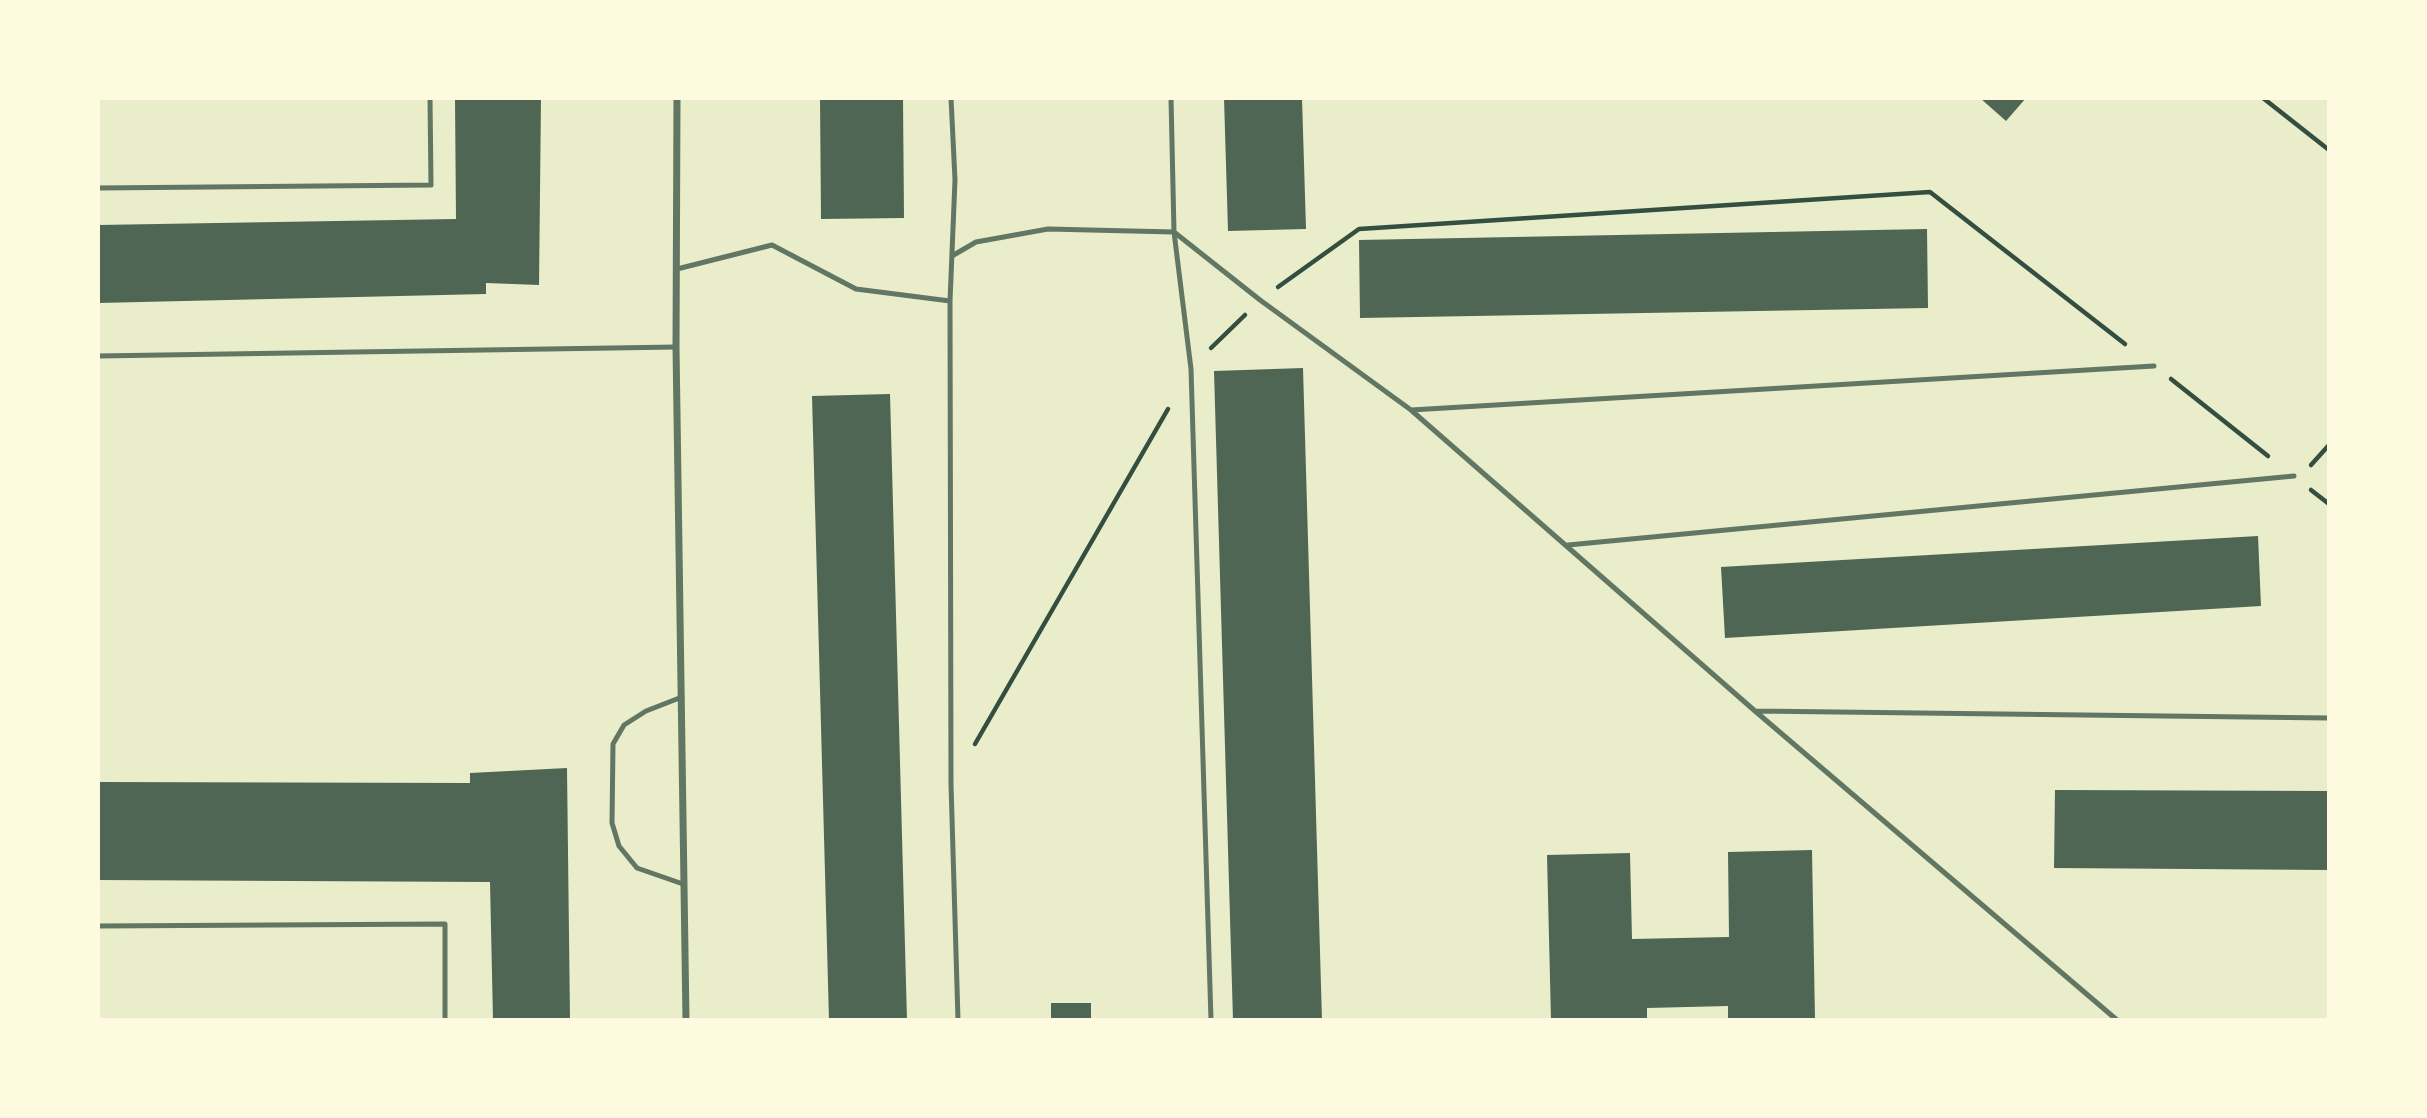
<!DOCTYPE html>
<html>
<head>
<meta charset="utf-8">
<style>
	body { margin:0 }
	#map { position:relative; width:2427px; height:1118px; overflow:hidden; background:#e9edc9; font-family:Overpass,sans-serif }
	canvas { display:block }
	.frame { position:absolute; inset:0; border:100px solid #fefae0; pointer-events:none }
</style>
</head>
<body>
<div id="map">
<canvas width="2427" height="1118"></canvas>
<div class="frame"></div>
</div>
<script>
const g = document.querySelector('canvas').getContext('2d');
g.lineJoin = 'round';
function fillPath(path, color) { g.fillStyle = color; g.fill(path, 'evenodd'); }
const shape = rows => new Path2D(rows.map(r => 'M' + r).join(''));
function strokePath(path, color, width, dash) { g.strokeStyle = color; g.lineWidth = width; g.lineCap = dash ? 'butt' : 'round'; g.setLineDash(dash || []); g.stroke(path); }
fillPath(shape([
	[455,98,541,98,539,285,486,283,486,294,98,303,98,225,456,219],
	[820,98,903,98,904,218,821,219],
	[1224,98,1302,98,1306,229,1228,231],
	[1980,98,2026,98,2006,121],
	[1927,229,1928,308,1360,318,1359,240],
	[1303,368,1322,1020,1233,1020,1214,371],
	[890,394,907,1020,829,1020,812,396],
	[2258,536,2261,606,1725,638,1721,567],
	[567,768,570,1020,493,1020,490,882,98,880,98,782,470,783,470,773],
	[2055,790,2329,791,2329,870,2054,868],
	[1812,850,1815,1020,1728,1020,1728,1006,1647,1008,1647,1020,1551,1020,1547,855,1630,853,1632,939,1729,937,1728,852],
	[1051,1003,1091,1003,1091,1020,1051,1020]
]), '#4f6655');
strokePath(shape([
	[2263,98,2329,150],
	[1278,287,1359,229,1930,192,2125,344],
	[1211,348,1245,315],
	[2171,379,2268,456],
	[2311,465,2329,445],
	[2311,490,2329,504],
	[975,744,1168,409]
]), '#344e41', 4.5);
strokePath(shape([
	[951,98,955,180,950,301,951,784,958,1020],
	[1171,98,1174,232,1191,369,1211,1020],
	[98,188,431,185,430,98],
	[952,256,976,242,1048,229,1174,232,1260,300,1411,410,1755,711,2117,1020],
	[677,269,772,245,856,289,950,301],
	[98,356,676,347],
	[1411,410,2154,366],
	[1568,545,2294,476],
	[682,697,646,711,624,725,613,744,612,823,619,846,637,868,683,884],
	[1755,711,2329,718],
	[98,926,445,924,445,1020]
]), '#617663', 5);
strokePath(shape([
	[677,98,676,347,686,1020]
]), '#617663', 7);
</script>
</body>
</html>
